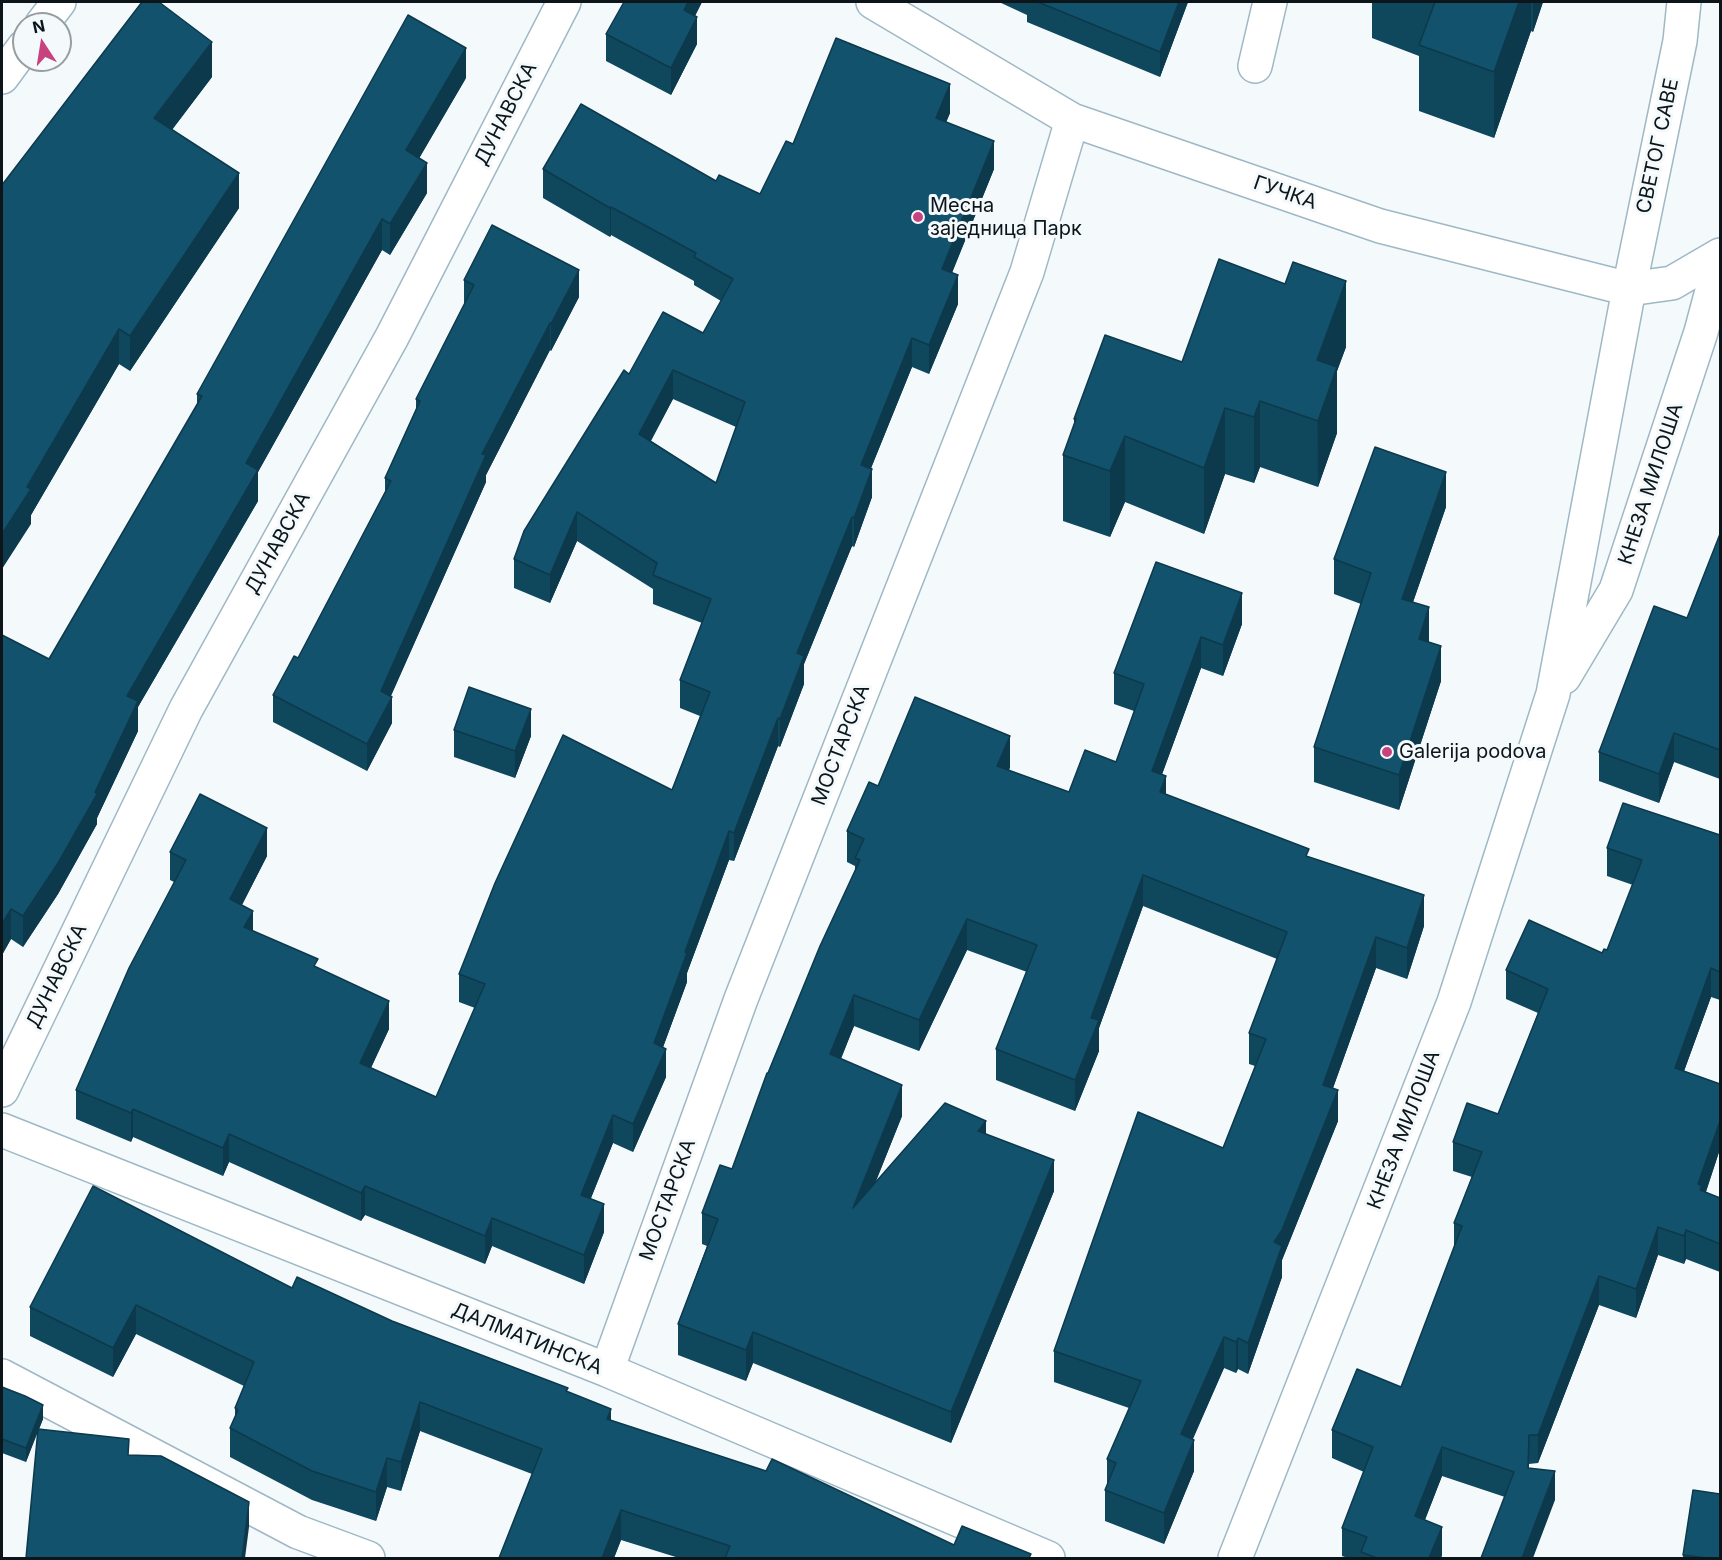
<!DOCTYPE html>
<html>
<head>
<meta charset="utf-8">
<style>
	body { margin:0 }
	#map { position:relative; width:1722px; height:1560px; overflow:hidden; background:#f4f9fc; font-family:Inter,sans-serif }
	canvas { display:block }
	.frame { position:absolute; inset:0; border:3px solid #0c151a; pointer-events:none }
	.north { position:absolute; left:12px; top:12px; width:60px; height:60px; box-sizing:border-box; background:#f4f9fc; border:2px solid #979ea2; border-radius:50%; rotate:348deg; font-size:16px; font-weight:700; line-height:24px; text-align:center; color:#0c151a }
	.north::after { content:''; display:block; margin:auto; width:21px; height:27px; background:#c94280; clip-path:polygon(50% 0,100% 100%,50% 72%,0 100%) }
</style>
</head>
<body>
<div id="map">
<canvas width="1722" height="1560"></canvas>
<div class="frame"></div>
<div class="north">N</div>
</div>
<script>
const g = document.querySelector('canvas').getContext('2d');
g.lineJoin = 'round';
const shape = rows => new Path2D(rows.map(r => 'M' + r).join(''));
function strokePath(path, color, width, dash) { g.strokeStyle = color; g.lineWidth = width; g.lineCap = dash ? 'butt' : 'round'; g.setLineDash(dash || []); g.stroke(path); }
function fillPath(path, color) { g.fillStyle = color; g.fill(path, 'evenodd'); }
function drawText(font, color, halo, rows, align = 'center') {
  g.font = font + ' Inter,sans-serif'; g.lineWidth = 6; g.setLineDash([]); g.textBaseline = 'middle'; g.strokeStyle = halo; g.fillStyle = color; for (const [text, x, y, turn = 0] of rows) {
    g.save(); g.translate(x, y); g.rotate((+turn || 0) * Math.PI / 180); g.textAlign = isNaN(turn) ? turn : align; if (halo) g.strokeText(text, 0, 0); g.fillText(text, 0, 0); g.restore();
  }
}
const minor = shape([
	[873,2,1072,120,1380,226,1629,289,1672,283,1720,255],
	[42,24,59,2],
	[1255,66,1270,2],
	[2,77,24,47],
	[2,1090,186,709,392,337,564,2],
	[2,1130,607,1370,1048,1558],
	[607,1370,741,999,1027,272,1072,120],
	[2,1376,298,1532,368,1558]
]);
const major = shape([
	[1564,677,1616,590,1701,332,1720,261],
	[1235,1558,1454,1002,1553,694,1629,289,1680,41,1684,2]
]);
strokePath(minor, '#9fb8c5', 36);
strokePath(major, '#9fb8c5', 36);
strokePath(minor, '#fff', 33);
strokePath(major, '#fff', 33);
fillPath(shape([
	[702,2,695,16,697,44,671,95,606,61,606,34],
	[999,2,1188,2,1160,77,1027,22,1027,15],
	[1372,2,1543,2,1533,32,1531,31,1494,138,1419,111,1419,56,1372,38],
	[212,77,172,130,239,208,130,371,119,364,31,515,31,524,2,185],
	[466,78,419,158,427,193,390,255,382,250,258,472,258,501,138,707,138,731,97,818,97,824,58,894,23,947,11,939,2,955,2,635,49,659,197,405,197,394],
	[950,113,946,122,994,169,952,273,958,304,929,374,912,367,871,468,872,497,854,547,852,546,804,664,804,684,780,747,778,746,734,861,729,860,687,973,687,982,663,1047,666,1077,633,1152,613,1143,591,1198,604,1232,584,1284,492,1246,485,1264,365,1215,361,1221,229,1162,223,1176,133,1137,131,1142,76,1119,76,1090,174,882,170,880,170,852,267,856,242,905,253,931,318,968,389,1029,371,1068,436,1097,475,1008,459,1002,459,974,672,790,700,716,680,708,680,680,702,623,653,604,653,589,577,541,550,603,514,588,514,559,629,374,703,333,721,301,694,285,694,281,611,235,610,237,543,198,543,169,716,181,760,194,793,144],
	[673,399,736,427,716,483,651,441],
	[464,280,579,297,551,351,550,350,486,475,486,482,391,696,392,723,367,771,273,722,273,695,298,658,385,492,385,478,416,409,416,399,464,305],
	[1346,347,1337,371,1337,433,1318,487,1260,467,1254,483,1225,474,1204,534,1125,502,1110,537,1063,521,1063,455,1074,425,1074,419],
	[1446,507,1413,602,1429,643,1441,681,1399,810,1314,782,1314,747,1361,604,1334,594,1334,559],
	[1720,534,1720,779,1674,762,1659,803,1599,781,1599,752,1687,618],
	[1156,562,1242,624,1223,676,1201,668,1162,774,1166,795,1309,857,1424,926,1407,979,1376,968,1333,1088,1338,1121,1282,1260,1282,1277,1248,1374,1238,1369,1236,1373,1224,1368,1193,1439,1194,1471,1164,1544,1105,1521,1105,1490,1107,1486,1107,1459,1129,1408,1054,1382,1054,1351,1223,1148,1255,1066,1249,1064,1249,1033,1277,959,1143,906,1099,1028,1099,1051,1075,1111,996,1080,996,1049,1027,972,967,950,919,1051,854,1026,841,1059,902,1116,875,1183,986,1134,1054,1191,951,1443,753,1363,746,1381,678,1355,678,1324,707,1246,702,1244,702,1213,732,1169,768,1073,855,871,855,866,847,862,847,831,878,786,1010,767,1009,771,1069,792,1116,762,1134,711,1114,704,1114,673],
	[454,730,531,736,515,778,454,757],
	[1720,835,1720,1000,1711,997,1684,1071,1720,1084,1720,1149,1706,1192,1720,1198,1720,1272,1686,1259,1684,1264,1658,1255,1636,1318,1599,1305,1538,1463,1529,1464,1529,1468,1555,1500,1505,1497,1442,1476,1425,1520,1442,1555,1441,1558,1348,1558,1342,1556,1342,1528,1364,1472,1332,1458,1332,1430,1401,1387,1454,1247,1454,1223,1472,1177,1453,1171,1453,1142,1498,1114,1538,1013,1506,999,1506,970,1602,953,1607,950,1633,885,1607,876,1607,848],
	[292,1288,392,1321,568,1392,611,1420,954,1545,1031,1558,679,1558,621,1540,614,1558,499,1558,532,1474,420,1431,401,1491,387,1487,376,1521,312,1500,230,1457,230,1428,235,1417,235,1408,244,1386,136,1334,113,1377,30,1336,30,1307],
	[2,1387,43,1419,39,1429,129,1455,249,1527,37,1432,26,1462,2,1453],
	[1683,1555,1720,1558,1683,1558]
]), '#0f475d');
fillPath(shape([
	[688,2,702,2,684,37,684,10],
	[1179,2,1188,2,1160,77,1160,52],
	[1519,2,1531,2,1531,31,1494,138,1494,72],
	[1533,2,1543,2,1533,32],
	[697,17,697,44,671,95,671,68],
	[212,42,212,77,154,153,154,118],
	[466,48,466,78,406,181,406,150],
	[950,84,950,113,936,147,936,118],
	[994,141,994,169,942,297,942,269],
	[427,163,427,193,390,255,390,224],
	[239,173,239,208,130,371,130,336],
	[611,207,611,235,610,237,610,208],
	[382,219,382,250,258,472,258,501,138,707,138,731,97,818,97,824,58,894,23,947,23,916,95,792,127,696,246,463],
	[579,270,579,297,551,351,551,324],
	[958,275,958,304,929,374,929,345],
	[1346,281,1346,347,1337,371,1337,433,1318,487,1317,360],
	[550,323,550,350,486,475,486,482,384,711,392,697,392,723,367,771,367,744,381,691,482,454],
	[119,329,119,364,31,515,31,524,2,569,2,534,27,487],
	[912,338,912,367,861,493,861,465],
	[673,370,673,399,639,462,639,434],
	[1260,401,1260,467,1254,483,1254,417],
	[1225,408,1225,474,1204,534,1204,468],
	[1125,436,1125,502,1110,537,1110,471],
	[872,469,872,497,854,547,854,518],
	[1446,472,1446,507,1402,634,1402,599],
	[577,512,577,541,550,603,550,575],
	[852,517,852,546,804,664,804,684,780,747,780,719,797,653],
	[1242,593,1242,624,1223,676,1223,645],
	[1429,607,1429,642,1419,674,1419,639],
	[1201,637,1201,668,1152,802,1152,771],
	[1441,646,1441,681,1399,810,1399,775],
	[531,709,531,736,515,778,515,751],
	[778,718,778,746,734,861,734,833],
	[1674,733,1674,762,1659,803,1659,774],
	[1010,736,1010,767,997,797,997,766],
	[1166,776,1166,807,1160,792],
	[267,828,267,856,230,928,230,899],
	[729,831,729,860,687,973,687,982,654,1072,654,1043,685,952],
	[1143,875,1143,906,1099,1028,1099,1051,1075,1111,1075,1080,1091,1018],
	[1424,895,1424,926,1407,979,1407,948],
	[11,909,11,939,2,955,2,924],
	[253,911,253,940,244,927],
	[967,919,967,950,919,1051,919,1020],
	[1376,937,1376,968,1323,1116,1323,1085],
	[1711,968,1711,997,1675,1096,1675,1068],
	[854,995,854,1026,830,1085,830,1054],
	[389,1001,389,1029,360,1091,360,1063],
	[666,1049,666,1077,633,1152,633,1124],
	[902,1085,902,1116,853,1239,853,1208],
	[1338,1090,1338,1121,1282,1260,1282,1277,1248,1374,1248,1343,1274,1242],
	[133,1109,133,1137,131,1142,131,1113],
	[613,1115,613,1143,581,1223,581,1195],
	[986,1121,986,1152,978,1131],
	[1720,1121,1720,1149,1702,1203,1698,1184],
	[229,1134,229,1162,223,1176,223,1148],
	[1054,1160,1054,1191,951,1443,951,1412],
	[365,1186,365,1215,361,1221,361,1193],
	[604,1204,604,1232,584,1284,584,1255],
	[492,1218,492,1246,485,1264,485,1236],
	[1658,1227,1658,1255,1636,1318,1636,1289],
	[1686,1230,1686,1259,1684,1264,1684,1236],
	[1599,1276,1599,1305,1538,1463,1538,1435],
	[136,1305,136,1334,113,1377,113,1348],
	[753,1332,753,1363,746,1381,746,1350],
	[1224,1337,1224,1368,1181,1465,1181,1434],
	[1238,1338,1238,1369,1236,1373,1236,1342],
	[420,1402,420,1431,401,1491,401,1462],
	[43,1405,43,1419,26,1462,26,1448],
	[611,1409,611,1438,607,1419],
	[1194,1440,1194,1471,1164,1544,1164,1513],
	[1442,1447,1442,1476,1415,1545,1415,1516],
	[387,1458,387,1487,376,1521,376,1492],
	[1555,1471,1555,1500,1533,1558,1522,1558],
	[249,1502,249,1527,245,1558,242,1558],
	[621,1510,621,1540,614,1558,602,1558],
	[1442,1527,1442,1555,1441,1558,1429,1558]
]), '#0d394c');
const building = shape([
	[142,2,159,2,212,42,154,118,239,173,130,336,119,329,27,487,31,489,2,534,2,185,142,2],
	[624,2,688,2,684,10,697,17,671,68,606,34,624,2],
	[1038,2,1179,2,1160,52,1038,2],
	[1435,2,1519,2,1494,72,1419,45,1435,2],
	[408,15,466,48,406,150,427,163,390,224,382,219,246,463,258,470,127,696,138,701,95,792,97,794,58,863,23,916,11,909,2,924,2,635,49,659,202,396,197,394,408,15],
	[836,38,950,84,936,118,994,141,942,269,958,275,929,345,912,338,861,465,872,469,854,518,852,517,797,653,804,656,780,719,778,718,734,833,729,831,685,952,687,953,654,1043,666,1049,633,1124,613,1115,581,1195,604,1204,584,1255,492,1218,485,1236,365,1186,361,1193,229,1134,223,1148,133,1109,131,1113,76,1090,129,968,186,860,170,852,200,794,267,828,230,899,253,911,244,927,318,959,314,966,389,1001,360,1063,436,1097,485,984,459,974,495,883,563,735,672,790,710,692,680,680,711,599,653,575,657,563,577,512,550,575,514,559,524,531,624,370,629,374,663,312,703,333,733,279,694,257,696,253,611,207,610,208,543,169,581,104,716,181,719,175,760,194,786,141,793,144,836,38],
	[673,370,745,402,716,483,639,434,673,370],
	[492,225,579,270,551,324,550,323,482,454,486,455,381,691,392,697,367,744,273,695,294,656,298,658,391,481,385,478,420,401,416,399,474,285,464,280,492,225],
	[1219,259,1285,284,1293,262,1346,281,1317,360,1337,367,1318,421,1260,401,1254,417,1225,408,1204,468,1125,436,1110,471,1063,455,1076,419,1074,419,1105,335,1182,362,1219,259],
	[1375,447,1446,472,1402,599,1429,607,1419,639,1441,646,1399,775,1314,747,1371,573,1334,559,1375,447],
	[1720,534,1720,750,1674,733,1659,774,1599,752,1654,606,1687,618,1720,534],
	[1156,562,1242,593,1223,645,1201,637,1152,771,1166,776,1160,792,1309,849,1306,856,1424,895,1407,948,1376,937,1323,1085,1338,1090,1282,1230,1274,1242,1282,1246,1248,1343,1238,1338,1236,1342,1224,1337,1181,1434,1194,1440,1164,1513,1105,1490,1116,1463,1107,1459,1141,1381,1054,1351,1138,1112,1223,1148,1266,1039,1249,1033,1287,932,1143,875,1091,1018,1099,1020,1075,1080,996,1049,1037,945,967,919,919,1020,854,995,830,1054,902,1085,853,1208,945,1103,986,1121,978,1131,1054,1160,951,1412,753,1332,746,1350,678,1324,718,1219,702,1213,720,1165,732,1169,767,1073,768,1073,820,946,860,860,855,858,864,839,847,831,869,782,878,786,915,697,1010,736,997,766,1069,792,1085,750,1116,762,1144,684,1114,673,1156,562],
	[469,687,531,709,515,751,454,730,469,687],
	[1623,803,1720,835,1720,972,1711,968,1675,1068,1720,1084,1720,1121,1698,1184,1702,1186,1700,1190,1720,1198,1720,1244,1686,1230,1684,1236,1658,1227,1636,1289,1599,1276,1538,1435,1529,1435,1528,1468,1555,1471,1522,1558,1481,1558,1514,1472,1442,1447,1415,1516,1442,1527,1429,1558,1377,1558,1361,1552,1367,1537,1342,1528,1373,1447,1332,1430,1357,1369,1401,1387,1462,1226,1454,1223,1482,1152,1453,1142,1467,1103,1498,1114,1548,989,1506,970,1529,920,1602,953,1604,949,1607,950,1642,860,1607,848,1623,803],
	[93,1186,292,1288,297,1277,392,1321,568,1388,566,1391,611,1409,607,1419,766,1471,772,1459,954,1545,962,1526,1031,1554,1029,1558,725,1558,730,1546,621,1510,602,1558,499,1558,542,1449,420,1402,401,1462,387,1458,376,1492,312,1471,230,1428,238,1410,235,1408,254,1362,136,1305,113,1348,30,1307,93,1186],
	[2,1387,25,1396,43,1405,26,1448,2,1439,2,1387],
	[38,1429,129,1439,128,1455,161,1456,249,1502,242,1558,26,1558,38,1429],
	[1693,1490,1720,1494,1720,1558,1706,1558,1683,1555,1693,1490]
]);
fillPath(building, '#12526c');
strokePath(building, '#0d394c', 1.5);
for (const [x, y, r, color] of [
	[918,217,6,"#c94280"],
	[1387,752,6,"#c94280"]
]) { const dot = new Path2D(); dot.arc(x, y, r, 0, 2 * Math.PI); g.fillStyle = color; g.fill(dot); strokePath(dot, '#f4f9fc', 2); }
drawText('20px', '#0c151a', '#f4f9fc', [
	["ДУНАВСКА",506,114,-63],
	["СВЕТОГ САВЕ",1658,146,-78],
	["ГУЧКА",1285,193,19],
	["КНЕЗА МИЛОША",1651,484,-72],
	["ДУНАВСКА",278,543,-61],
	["МОСТАРСКА",841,745,-69],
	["ДУНАВСКА",57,976,-64],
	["КНЕЗА МИЛОША",1404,1130,-69],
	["МОСТАРСКА",668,1200,-70],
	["ДАЛМАТИНСКА",527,1339,22]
]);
drawText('20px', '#0c151a', '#f4f9fc', [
	["Месна",930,206],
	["заједница Парк",930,229],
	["Galerija podova",1399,752]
], 'left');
</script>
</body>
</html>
